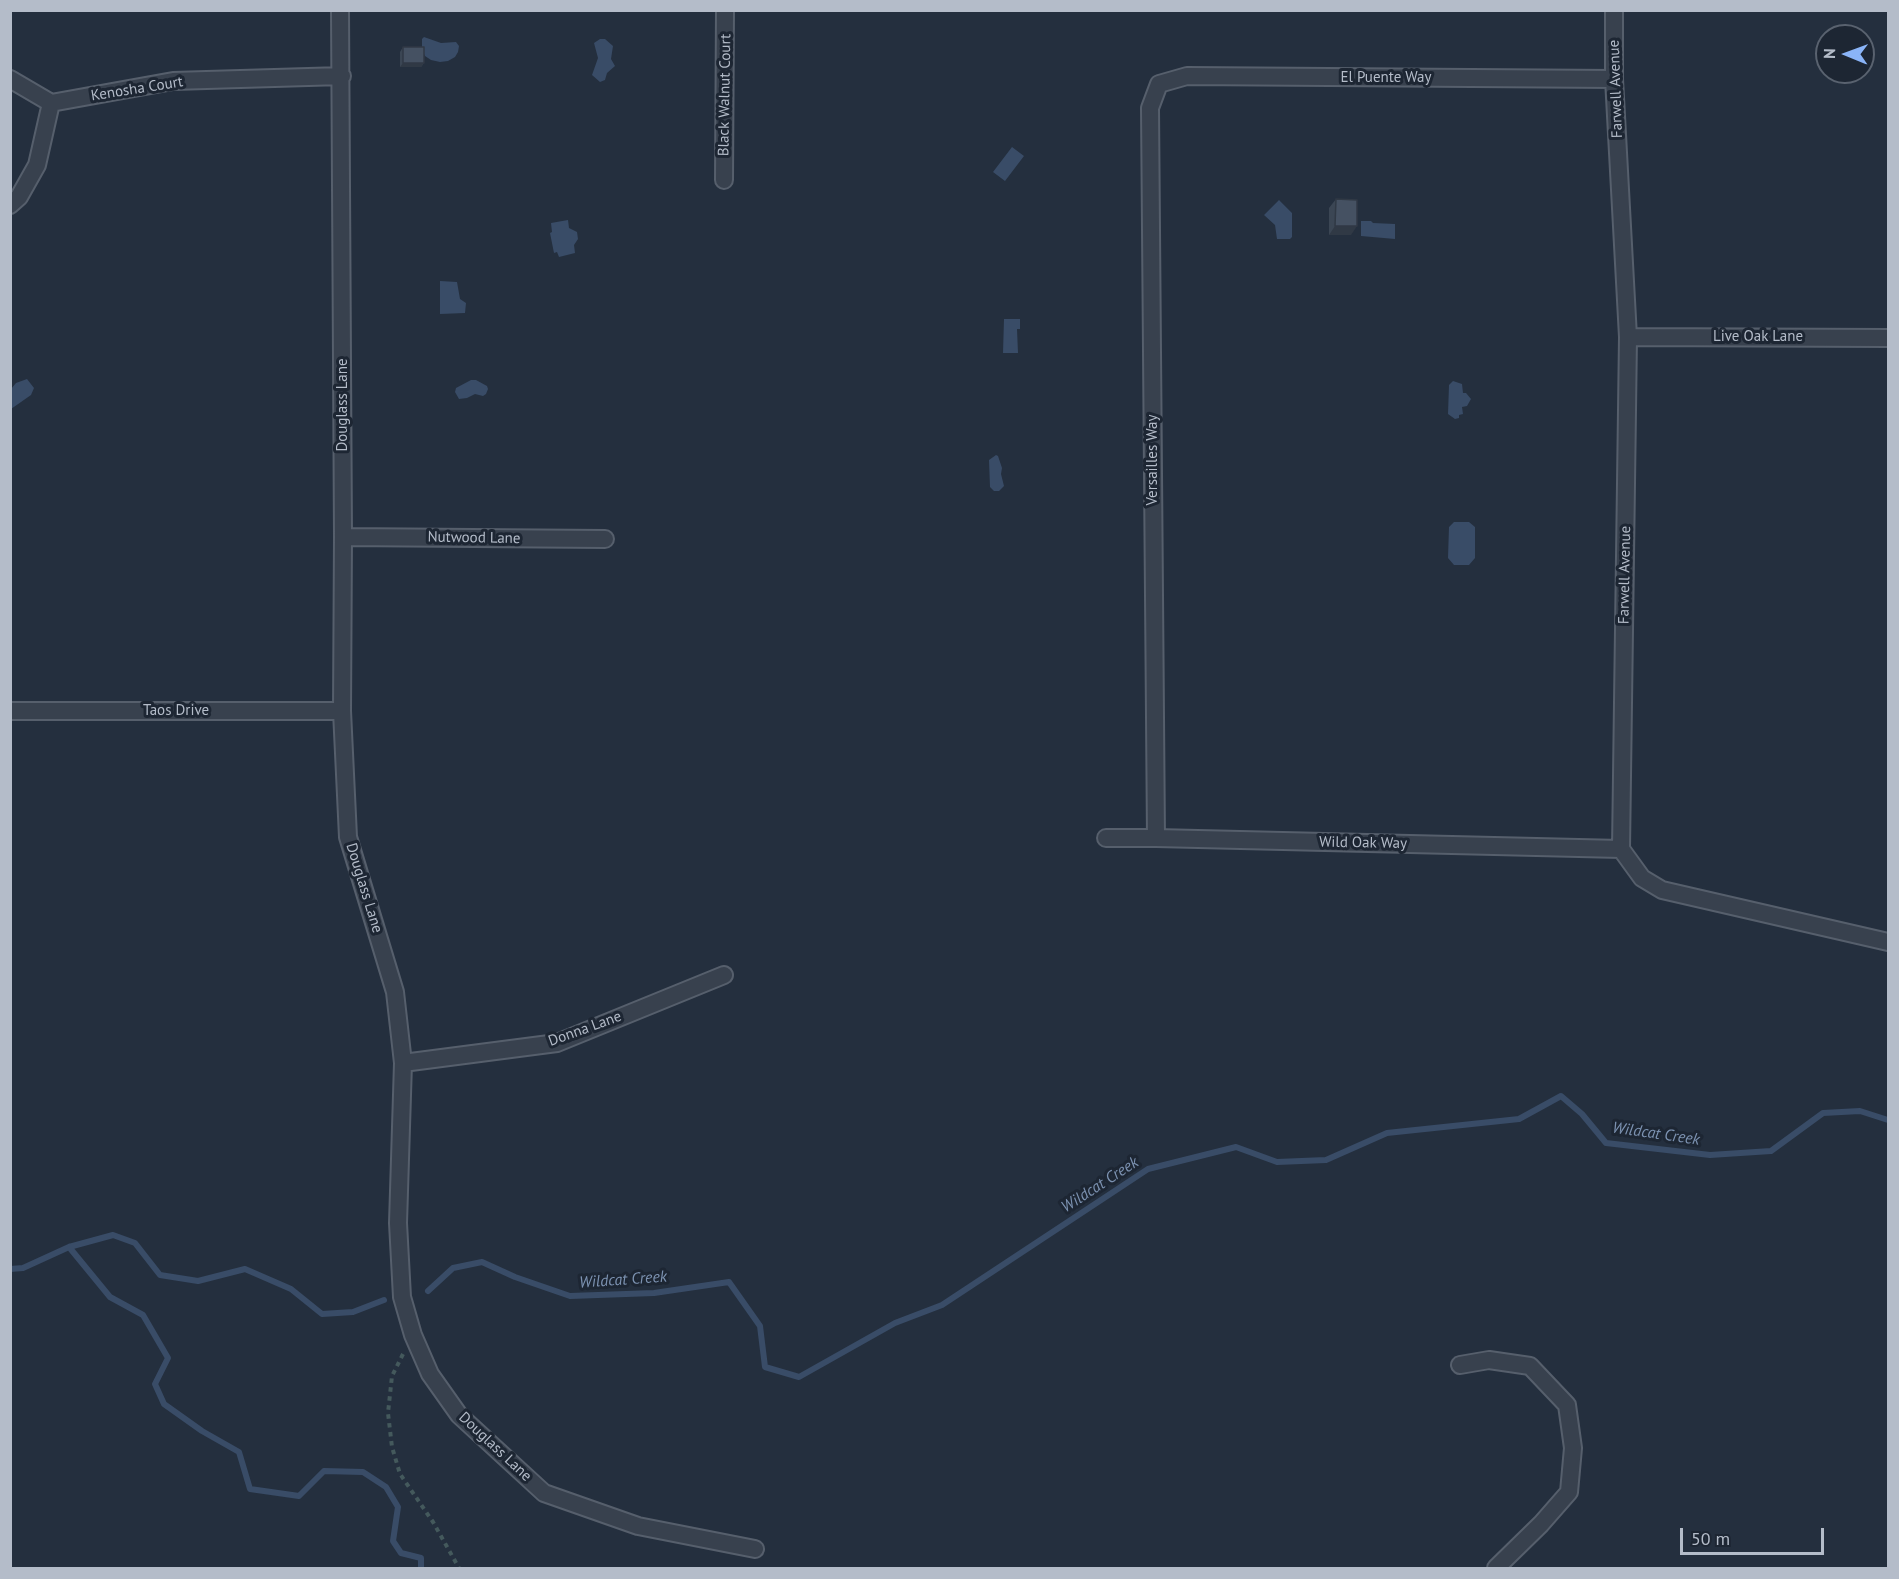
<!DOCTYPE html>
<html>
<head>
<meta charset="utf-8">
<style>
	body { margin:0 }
	#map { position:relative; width:1899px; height:1579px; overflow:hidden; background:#242f3e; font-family:"PT Sans",sans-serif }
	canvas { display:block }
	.frame { position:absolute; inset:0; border:12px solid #b4bcc9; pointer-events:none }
	.north { position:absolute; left:1815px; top:24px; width:60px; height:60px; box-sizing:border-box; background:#1d2633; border:2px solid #59626f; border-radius:50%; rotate:271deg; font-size:16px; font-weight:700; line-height:24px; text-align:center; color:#b4bcc9 }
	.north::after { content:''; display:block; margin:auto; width:21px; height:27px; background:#8ab4f8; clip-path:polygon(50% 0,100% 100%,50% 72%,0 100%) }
	.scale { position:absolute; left:1680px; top:1528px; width:144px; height:27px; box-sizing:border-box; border:3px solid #b4bcc9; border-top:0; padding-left:8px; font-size:18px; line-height:21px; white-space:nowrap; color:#b4bcc9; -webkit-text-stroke:4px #1d2633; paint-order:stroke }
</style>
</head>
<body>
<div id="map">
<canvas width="1899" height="1579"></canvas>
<div class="frame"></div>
<div class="north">N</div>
<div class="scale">50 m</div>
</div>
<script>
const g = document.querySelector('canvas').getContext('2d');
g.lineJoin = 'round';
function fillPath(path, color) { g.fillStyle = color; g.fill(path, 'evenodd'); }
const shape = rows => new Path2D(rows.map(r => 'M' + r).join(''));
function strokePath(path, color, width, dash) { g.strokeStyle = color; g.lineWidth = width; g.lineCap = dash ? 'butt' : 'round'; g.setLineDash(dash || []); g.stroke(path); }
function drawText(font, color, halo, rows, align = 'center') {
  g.font = font + ' "PT Sans",sans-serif'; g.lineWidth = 6; g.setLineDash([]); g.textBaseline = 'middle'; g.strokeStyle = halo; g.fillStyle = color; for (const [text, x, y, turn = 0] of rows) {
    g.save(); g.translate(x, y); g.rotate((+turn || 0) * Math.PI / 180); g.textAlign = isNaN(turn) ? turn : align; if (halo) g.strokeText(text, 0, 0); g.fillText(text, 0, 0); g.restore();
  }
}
fillPath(shape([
	[424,37,441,43,456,42,459,46,458,52,455,57,448,61,440,62,431,60,425,56,422,50,422,39],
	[600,39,605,39,613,46,611,59,615,66,607,73,605,80,600,82,592,75,598,58,594,43],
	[1012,147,1024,156,1005,181,993,172],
	[1279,200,1292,213,1292,237,1290,239,1277,239,1275,225,1264,215],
	[568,220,569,228,577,232,578,239,574,245,575,253,559,257,557,252,554,253,550,233,552,232,551,223],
	[1361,221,1371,221,1373,223,1395,224,1395,239,1361,236],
	[440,281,457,282,460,299,466,303,465,313,440,314],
	[1004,319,1020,319,1020,329,1017,329,1018,353,1003,353],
	[27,379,34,388,31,395,11,409,11,389,16,383],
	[471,380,476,380,487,386,488,389,486,394,483,396,475,394,467,398,459,399,455,392,456,388],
	[1453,381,1462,384,1463,393,1466,393,1471,399,1467,406,1462,407,1463,414,1459,415,1459,418,1455,419,1448,414,1449,385],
	[996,455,998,456,1002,468,1001,474,1004,486,999,491,994,491,990,487,989,460],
	[1454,522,1469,522,1475,527,1475,558,1469,565,1454,565,1448,558,1449,527]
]), '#394c67');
strokePath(shape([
	[69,1247,110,1297,143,1315,168,1358,155,1384,164,1404,202,1431,239,1452,250,1489,299,1496,324,1471,363,1472,386,1487,398,1507,393,1541,401,1553,421,1558,421,1568],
	[10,1269,23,1268,69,1247,113,1235,135,1243,160,1275,198,1281,245,1269,291,1289,322,1314,353,1312,384,1300],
	[428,1291,453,1268,482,1262,515,1277,570,1296,654,1293,729,1282,760,1326,765,1367,799,1377,895,1323,942,1305,1148,1169,1236,1147,1277,1162,1326,1160,1387,1133,1519,1119,1561,1096,1582,1114,1606,1143,1710,1155,1771,1151,1823,1113,1860,1111,1888,1120]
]), '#394c67', 6);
const minor = shape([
	[340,10,343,537,342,711,348,837,395,992,403,1063,398,1223,402,1297,413,1335,430,1374,459,1415,544,1493,638,1526,755,1549],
	[1614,10,1614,79,1628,337,1621,849,1642,878,1662,890,1888,942],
	[10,79,51,103,173,81,342,76],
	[724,180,725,10],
	[10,205,19,197,37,165,51,103],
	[1628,337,1888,338],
	[343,537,605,539],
	[10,711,342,711],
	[1106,838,1156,838,1621,849],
	[1156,838,1150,108,1159,84,1187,76,1614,79],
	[403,1063,557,1043,724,975],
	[1460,1365,1489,1360,1530,1366,1567,1405,1573,1448,1569,1492,1541,1524,1496,1568]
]);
strokePath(minor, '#565f6c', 20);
strokePath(shape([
	[403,1354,392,1376,388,1413,392,1447,400,1474,433,1522,459,1568]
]), '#44595c', 4, [4.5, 4.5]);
strokePath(minor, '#38414e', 16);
fillPath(shape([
	[403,47,424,63,421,67,400,67,400,52],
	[1336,199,1351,235,1329,235,1329,208]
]), '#3b4654');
fillPath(shape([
	[403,63,424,63,421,67,400,67],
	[1335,226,1357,226,1351,235,1329,235]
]), '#303945');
const building = shape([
	[403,47,424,47,424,63,403,63,403,47],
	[1336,199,1357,200,1357,226,1335,226,1336,199]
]);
fillPath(building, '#455162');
strokePath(building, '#303945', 1.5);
drawText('15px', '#b4bcc9', '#1d2633', [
	["El Puente Way",1386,78],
	["Kenosha Court",137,89,-9],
	["Farwell Avenue",1616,89,-92],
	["Black Walnut Court",725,95,-89],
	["Live Oak Lane",1758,337],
	["Douglass Lane",343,405,-90],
	["Versailles Way",1153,460,-90],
	["Nutwood Lane",474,538,1],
	["Farwell Avenue",1625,575,-89],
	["Taos Drive",176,711],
	["Wild Oak Way",1363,843,1],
	["Douglass Lane",364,888,73],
	["Donna Lane",585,1029,-20],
	["Douglass Lane",495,1447,43]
]);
drawText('italic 16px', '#7c92b1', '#1d2633', [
	["Wildcat Creek",1656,1134,8],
	["Wildcat Creek",1100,1185,-33],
	["Wildcat Creek",623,1280,-4]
]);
</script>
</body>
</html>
